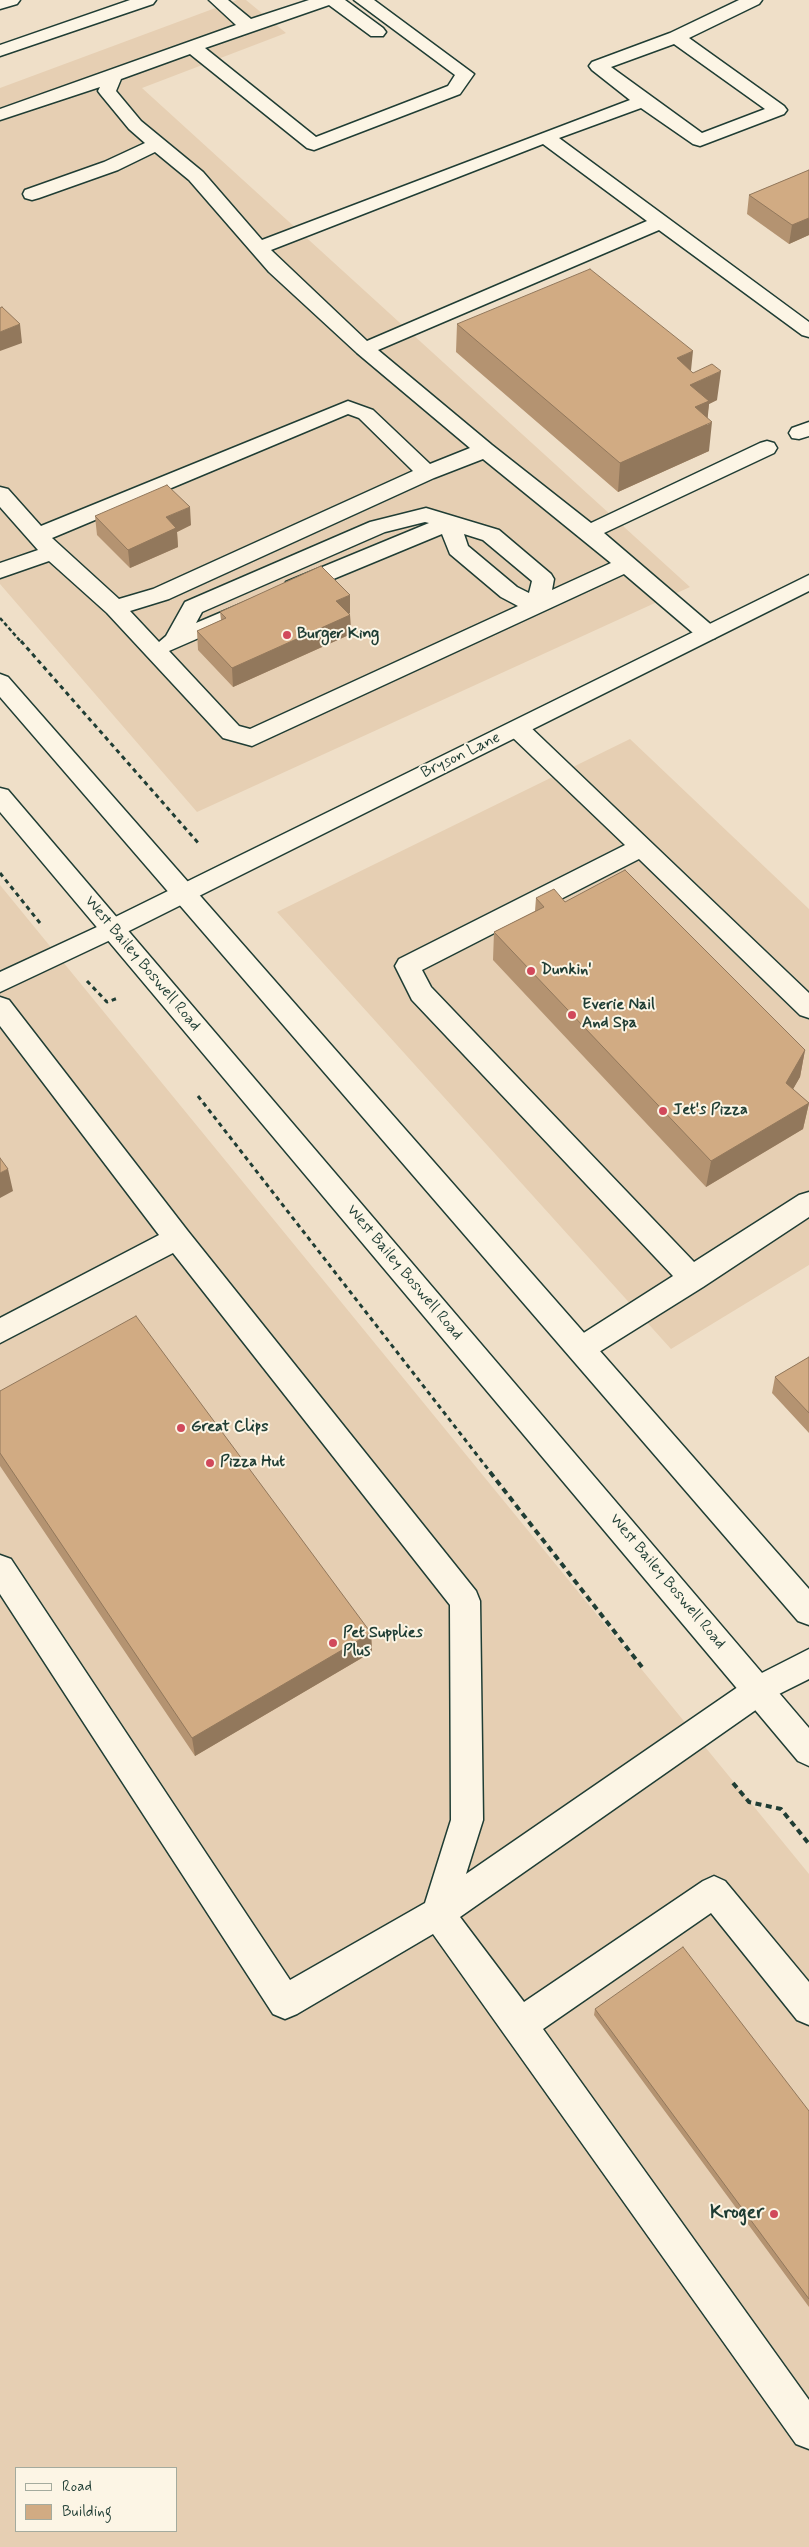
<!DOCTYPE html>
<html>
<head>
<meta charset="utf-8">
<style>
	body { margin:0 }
	#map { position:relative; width:809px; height:2547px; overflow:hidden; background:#efdfc8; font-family:Mynerve,sans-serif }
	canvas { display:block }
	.legend { position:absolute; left:15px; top:2467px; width:162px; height:65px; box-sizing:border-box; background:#fcf5e5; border:1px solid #a4ab9e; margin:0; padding:6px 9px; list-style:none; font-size:15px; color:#1f3d34 }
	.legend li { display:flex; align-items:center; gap:10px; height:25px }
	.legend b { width:25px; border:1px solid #a4ab9e }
</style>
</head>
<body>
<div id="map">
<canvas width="809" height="2547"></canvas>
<ul class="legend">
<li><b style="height:6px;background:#fcf5e5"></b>Road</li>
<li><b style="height:14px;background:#d1ab83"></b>Building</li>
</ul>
</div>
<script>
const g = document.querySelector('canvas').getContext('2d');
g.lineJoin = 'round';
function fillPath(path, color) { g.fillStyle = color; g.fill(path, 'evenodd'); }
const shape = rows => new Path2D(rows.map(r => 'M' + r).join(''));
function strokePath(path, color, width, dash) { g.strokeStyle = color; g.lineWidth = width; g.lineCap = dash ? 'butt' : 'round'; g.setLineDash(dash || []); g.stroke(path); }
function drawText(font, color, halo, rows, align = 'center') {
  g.font = font + ' Mynerve,sans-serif'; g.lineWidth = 4; g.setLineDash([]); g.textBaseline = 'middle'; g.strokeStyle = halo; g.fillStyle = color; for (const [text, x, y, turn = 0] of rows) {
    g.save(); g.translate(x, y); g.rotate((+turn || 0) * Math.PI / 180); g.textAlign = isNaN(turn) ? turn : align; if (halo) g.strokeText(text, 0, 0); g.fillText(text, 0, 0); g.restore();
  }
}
fillPath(shape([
	[237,0,246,0,286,33,142,88,690,587,197,812,0,584,0,88],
	[630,739,809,909,809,1265,671,1349,277,912],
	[0,885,809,1874,809,2547,0,2547],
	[16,2468,176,2468,176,2531,16,2531]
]), '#e6cfb3');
const service = shape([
	[209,0,228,0,251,19,309,0,345,0,383,28,386,32,383,36,371,36,329,5,205,48,316,137,448,86,455,75,354,0,374,0,474,74,460,94,314,150,307,148,190,54,121,79,116,91,141,121,203,172,262,240,630,100,592,70,589,66,592,62,670,33,739,0,762,0,759,4,689,38,784,106,787,110,784,114,700,146,693,144,641,108,559,138,809,322,809,337,802,335,659,230,378,350,492,445,591,523,760,443,767,441,774,443,777,448,774,453,604,533,715,628,718,633,715,638,707,640,699,638,624,574,252,746,223,738,107,613,49,561,0,578,0,563,38,550,0,507,0,487,8,489,41,526,348,401,373,410,430,464,470,448,357,353,269,272,189,180,155,152,118,170,39,198,32,200,25,198,23,194,25,190,104,162,145,143,129,129,101,95,98,91,100,87,0,120,0,109,236,25,209,0],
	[674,44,765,109,702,133,611,67,674,44],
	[543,144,647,221,367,341,271,250,543,144],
	[348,414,359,418,413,471,153,589,119,599,52,538,348,414],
	[483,459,611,563,552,590,554,579,551,574,499,530,426,508,370,522,185,602,166,636,159,642,130,611,169,599,434,478,483,459],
	[425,522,429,523,286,582,283,587,286,592,294,594,302,592,442,534,450,554,501,597,518,606,250,729,239,726,169,651,263,610,266,605,263,600,255,598,196,623,202,612,385,532,425,522],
	[464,534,483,540,532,581,529,593,517,587,468,546,464,534],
	[809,422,809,436,799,439,792,438,789,433,792,428,809,422],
	[518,721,526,723,809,993,809,1018,800,1015,639,859,422,970,431,987,694,1262,799,1195,809,1192,809,1217,703,1287,591,1357,581,1361,571,1357,567,1349,571,1341,673,1276,412,1000,395,966,399,959,625,845,510,735,506,729,510,723,518,721],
	[112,920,121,923,124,929,121,935,0,992,0,972,112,920],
	[0,997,9,1000,187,1230,476,1591,480,1601,483,1820,466,1874,748,1680,759,1676,770,1680,774,1690,770,1700,460,1917,524,2002,703,1881,714,1876,725,1881,809,1982,809,2025,797,2020,711,1913,543,2029,809,2400,809,2449,796,2444,433,1934,297,2014,285,2019,273,2014,0,1594,0,1555,11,1559,290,1980,425,1903,451,1820,450,1605,173,1253,0,1343,0,1318,159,1235,0,1026,0,997]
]);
const minor = shape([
	[809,575,809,591,121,935,112,938,103,935,100,929,103,923,809,575],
	[809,1649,809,1679,759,1704,748,1700,744,1690,748,1680,809,1649]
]);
const secondary = shape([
	[0,0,20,0,17,4,0,9,0,0],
	[130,0,156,0,153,4,0,56,0,45,130,0],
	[0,674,8,677,809,1589,809,1625,798,1621,0,697,0,674],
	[0,788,8,790,809,1728,809,1766,798,1761,0,812,0,788]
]);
strokePath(service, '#1f3d34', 3);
strokePath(minor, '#1f3d34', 3);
strokePath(secondary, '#1f3d34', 3);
strokePath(shape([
	[0,618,22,643]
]), '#1f3d34', 2.5, [4, 2.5]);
strokePath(shape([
	[21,641,200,845],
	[0,873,40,923],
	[87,981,107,1002,118,998],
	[198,1096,491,1473]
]), '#1f3d34', 3, [4.5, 4]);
strokePath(shape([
	[490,1472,642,1667],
	[733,1783,749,1802,781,1809,809,1844]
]), '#1f3d34', 4, [6, 4.5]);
fillPath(service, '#fcf5e5');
fillPath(minor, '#fcf5e5');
fillPath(secondary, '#fcf5e5');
fillPath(shape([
	[809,170,809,235,789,244,747,214,749,195],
	[457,324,691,371,717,400,709,404,707,418,709,451,618,492,456,352],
	[95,516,191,525,177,532,178,547,130,568,97,535],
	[220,612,350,613,349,614,350,615,351,634,233,687,198,650,197,631,221,620],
	[536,898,565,902,805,1050,800,1077,793,1089,809,1103,803,1129,706,1187,493,960,494,932,535,911],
	[809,1357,809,1433,772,1393,775,1377],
	[0,1391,371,1633,372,1652,195,1756,0,1466],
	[595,2009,809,2111,809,2307,594,2015]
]), '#b49371');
fillPath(shape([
	[809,218,809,235,789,244,792,225],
	[20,324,22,343,0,351,0,332],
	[693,351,690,380,677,358],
	[721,371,717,400,709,404,707,425,712,422,709,451,618,492,620,463,690,385],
	[190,507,191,525,177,532,178,547,130,568,128,550,166,517],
	[350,595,350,613,337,619,336,601],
	[350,615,351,634,233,687,232,668],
	[805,1050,800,1077,781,1110,786,1083],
	[809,1103,803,1129,706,1187,711,1161],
	[8,1169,13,1191,0,1198,0,1173],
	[371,1633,372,1652,195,1756,192,1738]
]), '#92785c');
const building = shape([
	[809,170,809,218,792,225,749,195,809,170],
	[590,269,693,351,677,358,693,373,712,364,721,371,690,385,709,401,695,407,712,422,620,463,457,324,590,269],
	[2,307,20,324,0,332,0,308,2,307],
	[167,485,190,507,166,517,176,528,128,550,95,516,167,485],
	[321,566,350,595,336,601,350,615,232,668,197,631,226,618,220,612,321,566],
	[625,870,805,1050,786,1083,809,1103,711,1161,494,932,544,907,536,898,554,889,565,902,625,870],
	[0,1158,8,1169,0,1173,0,1158],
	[136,1316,371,1633,192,1738,0,1453,0,1391,136,1316],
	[809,1357,809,1413,775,1377,809,1357],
	[683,1947,809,2111,809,2299,595,2009,683,1947]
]);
fillPath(building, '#d1ab83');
strokePath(building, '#92785c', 1);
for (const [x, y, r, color] of [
	[287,635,5,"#d1495b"],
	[531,971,5,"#d1495b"],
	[572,1015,5,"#d1495b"],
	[663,1111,5,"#d1495b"],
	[181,1428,5,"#d1495b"],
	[210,1463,5,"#d1495b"],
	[333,1643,5,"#d1495b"],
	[774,2214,5,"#d1495b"]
]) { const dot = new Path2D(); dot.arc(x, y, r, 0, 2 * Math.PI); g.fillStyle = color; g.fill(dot); strokePath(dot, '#fcf5e5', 2); }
drawText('bold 16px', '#1f3d34', '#fcf5e5', [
	["Burger King",297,635],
	["Dunkin'",541,971],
	["Everie Nail",582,1006],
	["And Spa",582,1024],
	["Jet's Pizza",673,1111],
	["Great Clips",191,1428],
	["Pizza Hut",220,1463],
	["Pet Supplies",343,1634],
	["Plus",343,1652]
], 'left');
drawText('16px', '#1f3d34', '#fcf5e5', [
	["Bryson Lane",461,756,-26],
	["West Bailey Boswell Road",142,964,50],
	["West Bailey Boswell Road",404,1273,50],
	["West Bailey Boswell Road",667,1582,50]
]);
drawText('bold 19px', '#1f3d34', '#fcf5e5', [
	["Kroger",764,2214]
], 'right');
</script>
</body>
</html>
